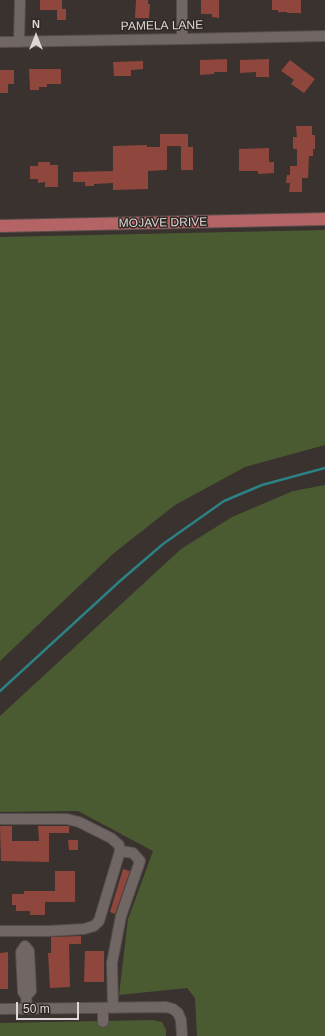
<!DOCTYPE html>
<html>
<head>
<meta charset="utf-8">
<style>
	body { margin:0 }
	#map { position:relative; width:325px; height:1036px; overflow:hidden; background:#39322f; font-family:Helvetica,sans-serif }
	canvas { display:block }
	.north { position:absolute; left:16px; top:16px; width:40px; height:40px; -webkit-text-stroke:3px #2f2825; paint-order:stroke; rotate:0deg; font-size:11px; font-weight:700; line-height:16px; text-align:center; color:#ddd8d6 }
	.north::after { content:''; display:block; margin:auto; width:14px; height:18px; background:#ddd8d6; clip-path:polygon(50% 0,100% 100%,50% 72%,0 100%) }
	.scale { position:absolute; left:16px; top:1002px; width:63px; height:18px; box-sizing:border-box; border:2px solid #ddd8d6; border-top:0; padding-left:5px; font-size:12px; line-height:14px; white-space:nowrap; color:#ddd8d6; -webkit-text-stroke:3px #2f2825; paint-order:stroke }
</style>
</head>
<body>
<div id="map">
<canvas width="325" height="1036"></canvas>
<div class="north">N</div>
<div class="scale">50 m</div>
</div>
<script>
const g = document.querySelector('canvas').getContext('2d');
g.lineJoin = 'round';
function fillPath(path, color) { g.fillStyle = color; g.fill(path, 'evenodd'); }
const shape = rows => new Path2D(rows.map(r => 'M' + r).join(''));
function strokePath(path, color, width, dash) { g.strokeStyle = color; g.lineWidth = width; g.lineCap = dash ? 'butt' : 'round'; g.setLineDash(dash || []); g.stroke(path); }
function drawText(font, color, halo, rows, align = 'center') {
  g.font = font + ' Helvetica,sans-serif'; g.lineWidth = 3; g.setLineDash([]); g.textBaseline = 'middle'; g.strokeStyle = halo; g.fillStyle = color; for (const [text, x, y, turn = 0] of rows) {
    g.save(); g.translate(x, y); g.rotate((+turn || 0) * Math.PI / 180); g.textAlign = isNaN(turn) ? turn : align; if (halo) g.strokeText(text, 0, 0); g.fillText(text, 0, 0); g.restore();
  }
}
fillPath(shape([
	[325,230,325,445,245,467,175,505,114,553,0,661,0,237],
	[325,485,325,1036,197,1036,195,998,187,988,119,995,128,919,153,851,78,811,0,812,0,716,181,549,232,517,293,491],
	[153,1020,162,1022,166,1030,166,1036,0,1036,0,1023]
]), '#4a5b31');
strokePath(shape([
	[0,691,120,581,163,544,224,501,262,485,325,468]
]), '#2b8184', 2.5);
fillPath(shape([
	[40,0,62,0,62,9,66,9,66,20,57,20,57,10,40,10],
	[136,0,148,0,148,4,150,4,149,18,135,18],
	[201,0,219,0,219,18,212,17,212,14,201,14],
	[272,0,301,0,301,13,287,13,287,12,278,12,278,10,272,10],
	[227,59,227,72,214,72,214,74,200,75,200,60],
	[269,59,269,77,256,77,256,72,240,73,240,60],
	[290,60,315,79,304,93,291,84,294,80,281,71],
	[143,61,143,69,131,70,131,76,114,76,113,62],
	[29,69,61,69,61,84,47,84,47,87,39,87,39,90,30,90],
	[0,70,14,70,14,84,8,84,8,93,0,93],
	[296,126,312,126,312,135,315,135,315,149,313,149,313,156,309,156,308,178,302,178,302,192,289,192,290,183,286,183,287,175,290,175,290,166,297,166,297,149,293,149,293,137,297,137],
	[160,134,188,134,188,147,193,147,193,170,181,170,181,146,167,146,167,170,148,171,148,189,113,190,113,183,94,184,94,186,85,186,85,182,73,182,73,172,113,171,113,146,147,145,147,147,160,147],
	[269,148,269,162,274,162,274,173,258,174,258,171,239,171,239,149],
	[38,162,50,162,50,165,58,165,58,187,45,187,45,182,38,183,38,179,30,179,30,166,38,166],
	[0,826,12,826,12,841,39,841,38,826,69,826,69,833,49,833,49,862,1,861],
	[68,840,78,840,78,850,69,850],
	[123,869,130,871,115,914,110,912],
	[55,871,75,871,75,902,45,902,45,915,30,915,30,911,16,911,16,905,12,905,12,894,24,894,24,891,55,891],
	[81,936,81,944,69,944,70,987,50,988,48,953,51,953,51,937],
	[85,951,104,951,104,982,84,982],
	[8,952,8,989,0,989,0,953]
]), '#8f463d');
const minor = shape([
	[182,39,182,0],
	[0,42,182,39,325,36],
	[19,42,20,0],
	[0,819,67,819,79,822,111,838,119,845,120,851,99,921,94,926,84,929,48,931,0,931],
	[26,996,31,991,29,951,25,946,21,952,23,992,26,996,27,1009],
	[103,1008,103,1022],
	[113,1008,112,963,121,916,140,861,133,853,120,851],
	[0,1009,166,1007,173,1009,178,1013,181,1020,182,1036]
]);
const major = shape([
	[0,226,325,219]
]);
strokePath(minor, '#554e4c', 12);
strokePath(major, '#554e4c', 14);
strokePath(minor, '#706764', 10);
strokePath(major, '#b46465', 12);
drawText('12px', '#ddd8d6', '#2f2825', [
	["PAMELA LANE",162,26,-1],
	["MOJAVE DRIVE",163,223,-1]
]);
</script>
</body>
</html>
